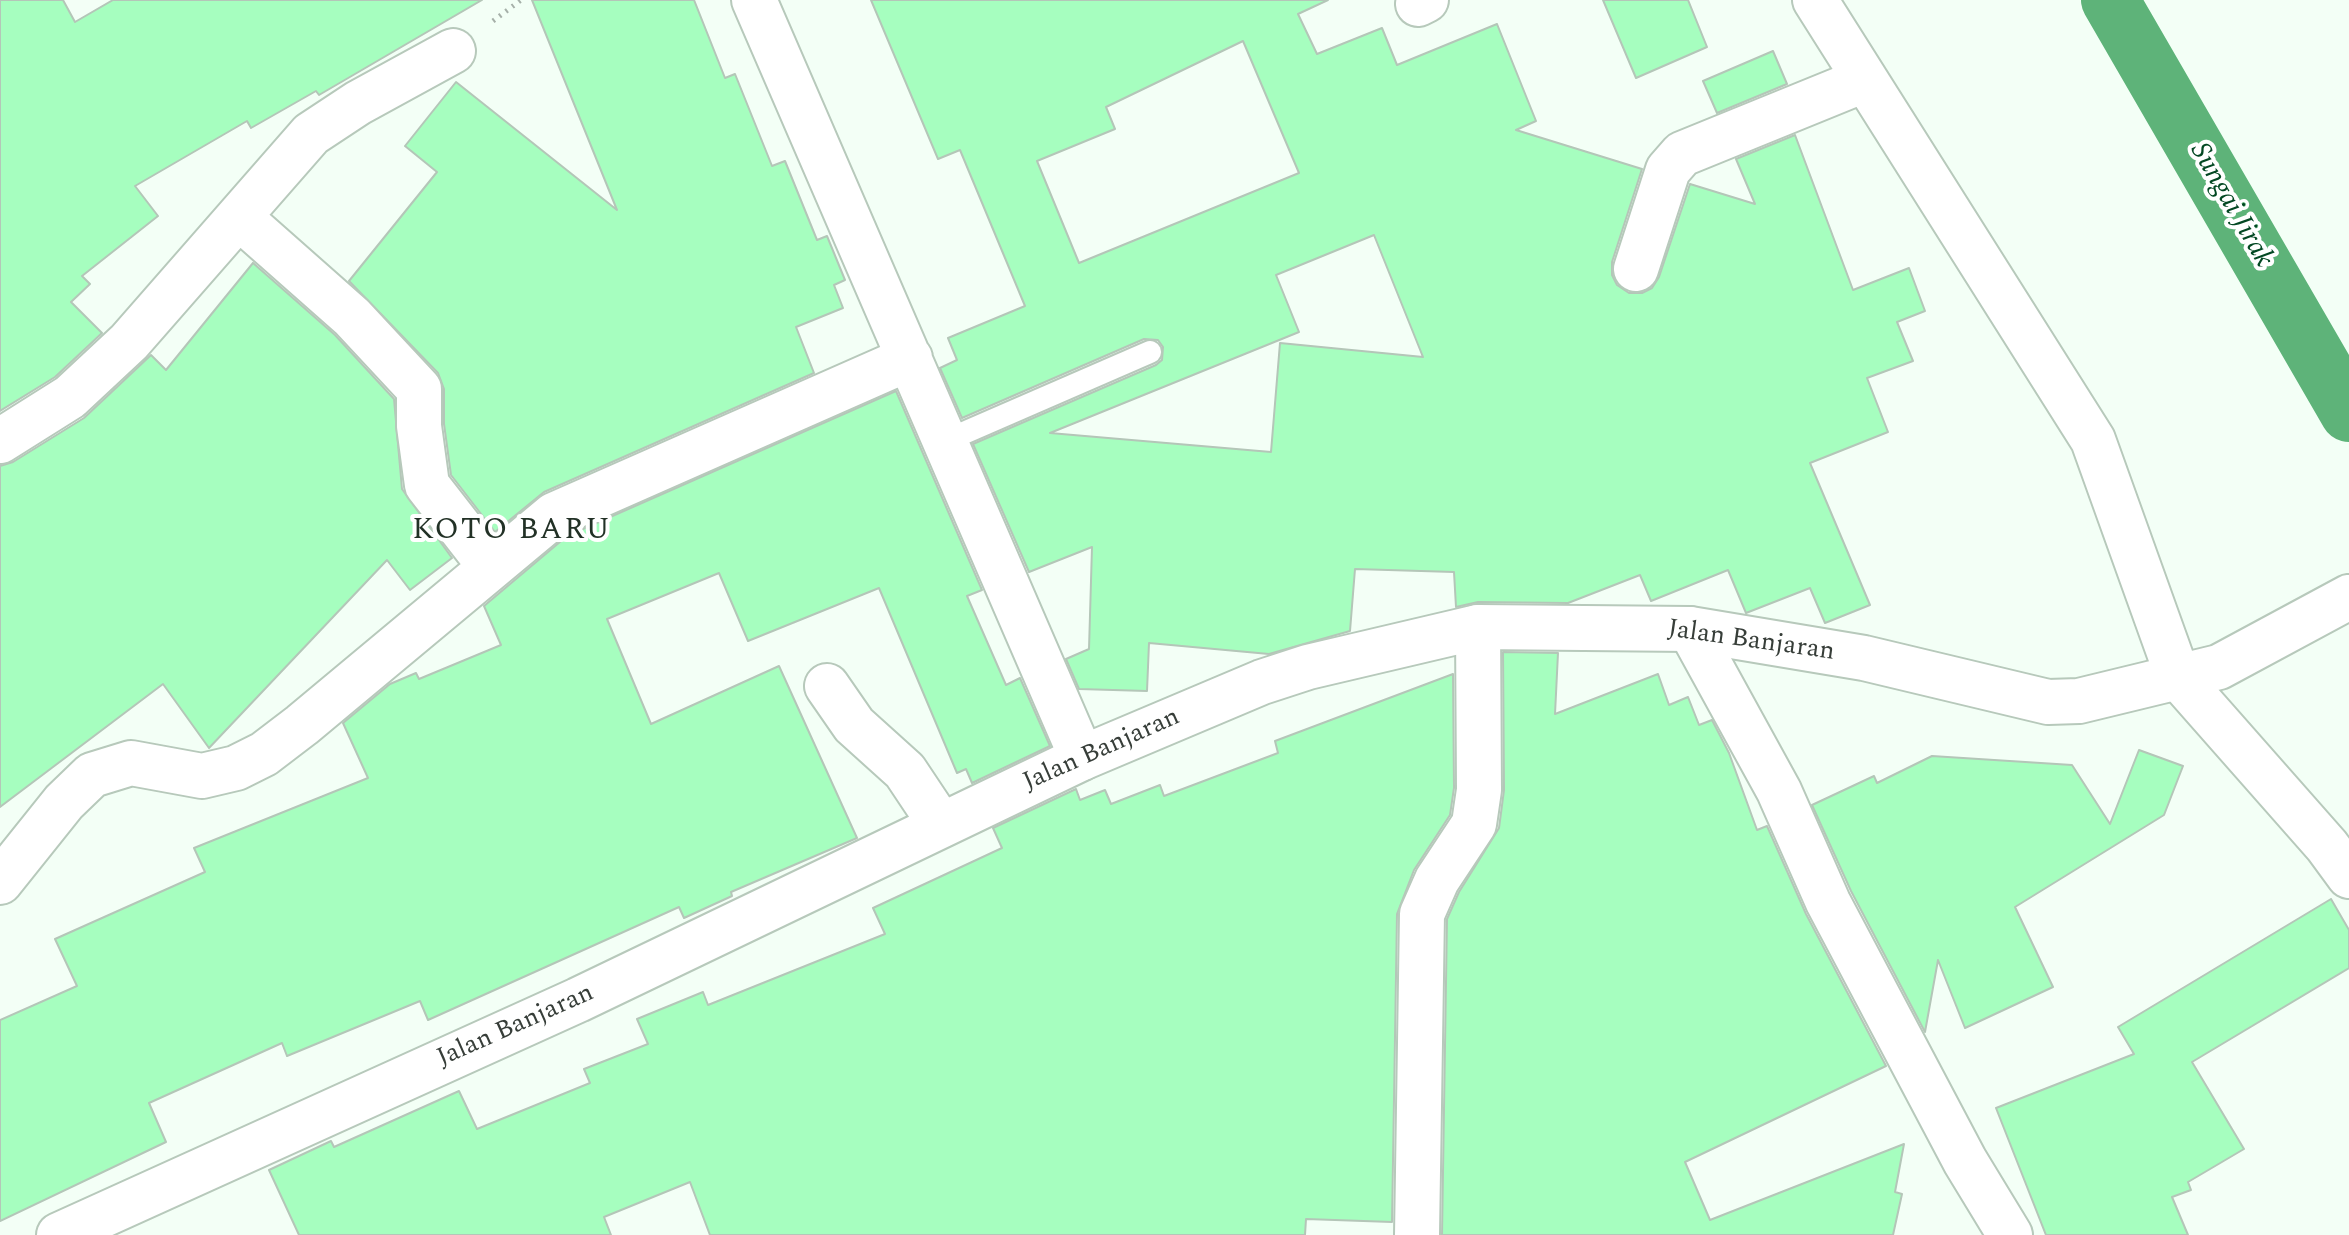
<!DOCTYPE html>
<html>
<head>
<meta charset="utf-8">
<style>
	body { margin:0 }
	canvas { display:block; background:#f3fff6 }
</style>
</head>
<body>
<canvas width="2349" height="1235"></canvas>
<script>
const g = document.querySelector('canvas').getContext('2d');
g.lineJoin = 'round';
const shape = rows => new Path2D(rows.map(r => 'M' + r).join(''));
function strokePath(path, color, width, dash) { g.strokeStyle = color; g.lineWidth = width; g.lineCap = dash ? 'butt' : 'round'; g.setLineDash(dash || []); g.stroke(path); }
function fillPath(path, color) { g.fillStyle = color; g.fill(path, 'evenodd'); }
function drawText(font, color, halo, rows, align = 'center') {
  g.font = font + ' Spectral,serif'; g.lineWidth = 8; g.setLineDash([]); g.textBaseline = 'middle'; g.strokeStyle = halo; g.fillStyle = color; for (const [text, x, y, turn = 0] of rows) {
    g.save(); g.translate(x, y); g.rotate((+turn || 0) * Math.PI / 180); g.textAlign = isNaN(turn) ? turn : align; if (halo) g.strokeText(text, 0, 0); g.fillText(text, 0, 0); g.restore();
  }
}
strokePath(shape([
	[2110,0,2349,413]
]), '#5eb379', 58);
const building = shape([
	[0,0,63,0,75,22,113,0,482,0,319,95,316,91,251,128,247,121,135,186,158,216,82,276,90,284,71,302,102,333,55,377,0,411,0,0],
	[532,0,694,0,725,78,735,74,772,166,785,161,817,240,827,236,845,280,834,285,843,308,796,327,814,373,544,492,495,532,451,475,444,424,444,389,438,373,349,281,437,172,405,146,456,82,617,210,532,0],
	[871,0,1328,0,1298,14,1317,54,1382,28,1397,65,1497,24,1536,121,1516,130,1642,169,1612,262,1612,275,1617,285,1629,293,1642,293,1652,288,1659,277,1690,184,1755,204,1736,159,1795,135,1853,290,1909,268,1925,311,1897,322,1913,361,1867,378,1888,432,1810,463,1870,605,1825,623,1810,588,1746,613,1728,570,1651,601,1640,575,1568,603,1478,602,1456,607,1454,572,1355,569,1350,631,1269,654,1149,643,1147,691,1079,689,1066,659,1089,649,1092,547,1029,572,973,444,1156,365,1162,360,1163,347,1158,340,1144,339,962,418,940,368,957,360,948,338,1025,306,960,150,938,159,871,0],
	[1243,41,1299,173,1079,263,1037,161,1115,129,1106,107,1243,41],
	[1374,235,1423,357,1280,343,1271,452,1050,433,1299,332,1276,275,1374,235],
	[1603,0,1688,0,1707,47,1636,78,1603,0],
	[1773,51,1787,84,1717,113,1703,81,1773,51],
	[253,263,335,335,394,399,402,489,452,558,410,590,387,560,209,748,163,684,0,807,0,466,13,462,84,418,151,355,166,370,253,263],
	[896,391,982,590,967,596,1006,685,1020,678,1050,746,972,783,966,769,957,773,879,588,748,641,719,573,607,619,651,724,779,666,857,838,731,892,732,896,684,918,679,907,428,1020,420,1001,287,1056,282,1043,149,1103,166,1142,0,1221,0,1020,77,986,55,939,205,872,194,848,368,778,343,723,390,684,416,673,419,679,501,645,484,606,567,536,896,391],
	[1503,652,1558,653,1555,714,1658,674,1669,705,1688,697,1699,725,1712,720,1729,753,1757,830,1767,826,1806,914,1886,1066,1685,1162,1710,1220,1904,1144,1895,1192,1902,1194,1893,1235,1442,1235,1447,919,1459,892,1499,828,1504,790,1503,652],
	[1453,674,1454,788,1450,815,1414,870,1397,914,1392,1222,1306,1219,1305,1235,710,1235,690,1182,604,1217,611,1235,299,1235,269,1170,331,1141,334,1147,459,1091,477,1129,590,1083,584,1069,648,1044,637,1019,703,992,708,1005,885,934,873,908,1002,848,993,828,1076,789,1080,800,1105,790,1111,804,1160,785,1164,796,1278,753,1275,741,1453,674],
	[2139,750,2183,766,2164,815,2015,907,2053,987,1965,1028,1938,960,1925,1032,1851,891,1812,805,1874,776,1877,783,1932,756,2072,765,2110,824,2139,750],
	[2331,899,2349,930,2349,968,2192,1062,2244,1149,2188,1182,2191,1190,2172,1197,2188,1235,2046,1235,1996,1108,2134,1054,2118,1027,2331,899]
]);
fillPath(building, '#a6febf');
strokePath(building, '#b4c6b8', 2);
const lane = shape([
	[943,442,1150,352]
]);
const street = shape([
	[754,0,1082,758],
	[1815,0,2093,440,2178,677,2327,846,2349,876],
	[1418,4,1426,0],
	[240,218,352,317,419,389,419,426,427,485,490,566],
	[1636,269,1668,170,1682,154,1864,80],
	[0,441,70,397,129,342,311,134,358,103,453,51],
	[1690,629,1779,791,1828,902,1965,1161,2010,1235],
	[827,686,854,725,905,771,941,825],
	[0,882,64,802,92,775,131,763,202,776,236,768,264,754,302,725,554,515,910,358],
	[1417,1235,1422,914,1437,880,1474,824,1479,790,1478,627]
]);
const secondary = shape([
	[59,1235,578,1000,1082,758,1262,682,1308,667,1478,627,1690,629,1864,658,2048,702,2079,701,2219,667,2349,597]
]);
strokePath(lane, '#b7c9bb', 26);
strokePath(street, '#b7c9bb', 48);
strokePath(secondary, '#b7c9bb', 48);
strokePath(shape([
	[493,21,521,0]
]), '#a6b0a9', 5, [2, 6]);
strokePath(lane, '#fff', 22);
strokePath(street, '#fff', 44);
strokePath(secondary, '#fff', 44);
drawText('26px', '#373e39', '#fff', [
	["Jalan Banjaran",1751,642,8],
	["Jalan Banjaran",1102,751,-24],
	["Jalan Banjaran",516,1027,-24]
]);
drawText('italic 28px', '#034823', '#fff', [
	["Sungai Jirak",2230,206,60]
]);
g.letterSpacing = '2px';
drawText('30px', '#223126', '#fff', [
	["KOTO BARU",512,532]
]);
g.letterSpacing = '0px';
</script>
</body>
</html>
